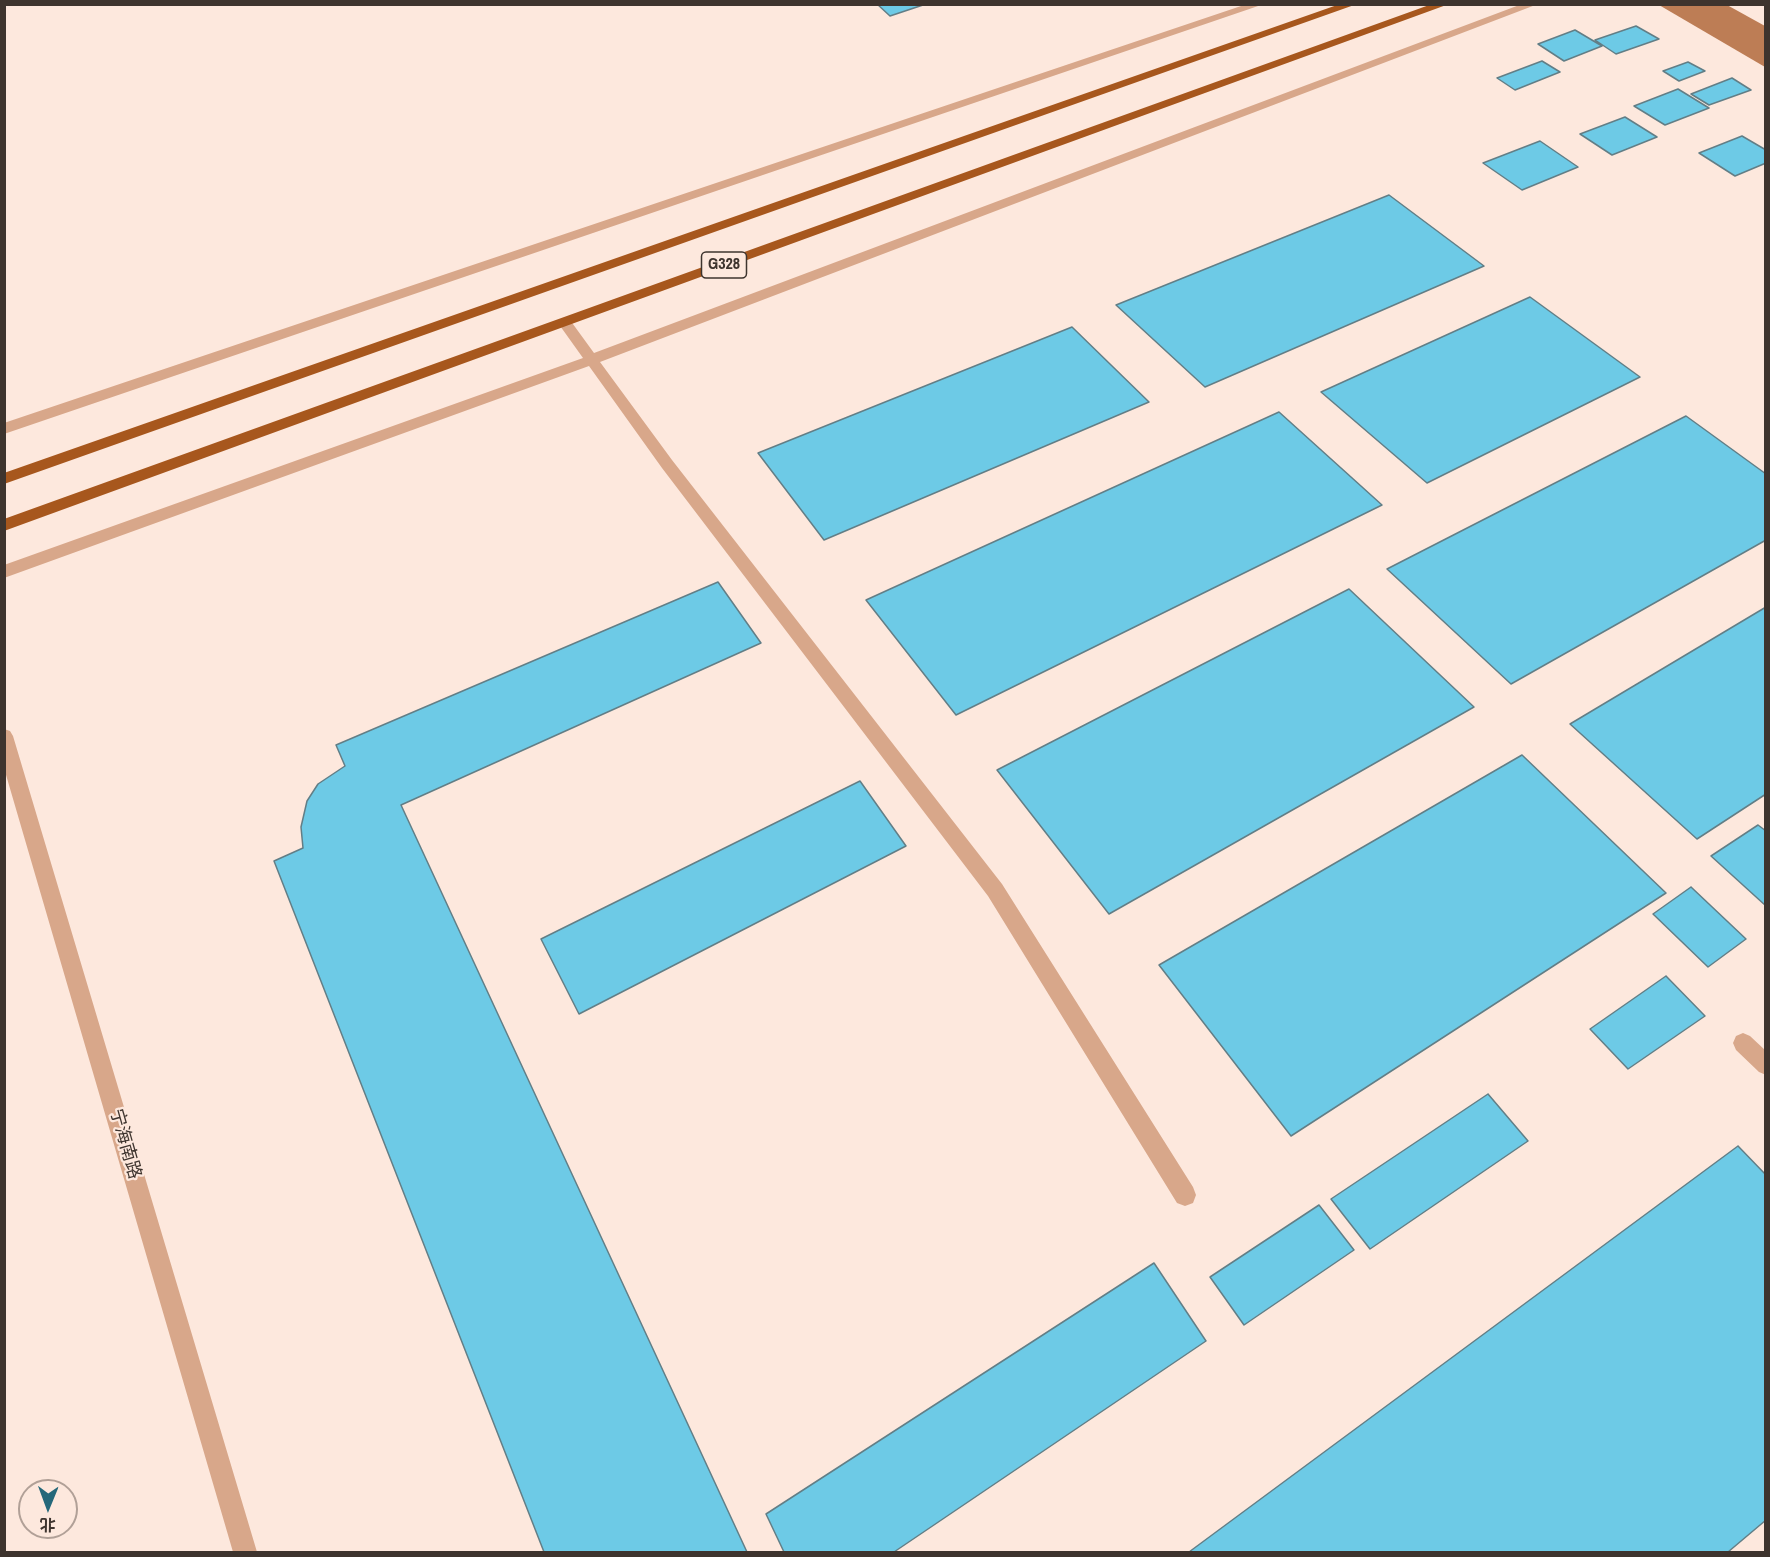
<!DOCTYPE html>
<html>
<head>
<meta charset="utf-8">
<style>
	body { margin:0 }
	#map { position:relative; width:1770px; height:1557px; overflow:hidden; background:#fde8dd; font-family:"Archivo Narrow","Noto Sans SC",sans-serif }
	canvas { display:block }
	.frame { position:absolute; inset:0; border:6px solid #3e342e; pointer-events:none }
	.north { position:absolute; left:18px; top:1479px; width:60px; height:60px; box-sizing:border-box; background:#fde8dd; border:2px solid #b1a097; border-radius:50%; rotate:181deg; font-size:16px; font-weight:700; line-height:24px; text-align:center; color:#3e342e }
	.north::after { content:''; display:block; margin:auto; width:21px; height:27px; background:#25687a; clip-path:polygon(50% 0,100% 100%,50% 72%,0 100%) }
</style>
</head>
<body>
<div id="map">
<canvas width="1770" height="1557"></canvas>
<div class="frame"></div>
<div class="north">北</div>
</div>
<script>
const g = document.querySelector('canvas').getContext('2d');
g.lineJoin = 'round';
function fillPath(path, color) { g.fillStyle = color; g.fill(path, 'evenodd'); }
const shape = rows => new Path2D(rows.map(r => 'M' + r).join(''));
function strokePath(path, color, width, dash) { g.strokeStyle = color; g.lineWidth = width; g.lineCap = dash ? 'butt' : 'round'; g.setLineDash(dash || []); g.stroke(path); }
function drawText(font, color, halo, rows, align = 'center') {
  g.font = font + ' "Archivo Narrow","Noto Sans SC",sans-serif'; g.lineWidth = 4.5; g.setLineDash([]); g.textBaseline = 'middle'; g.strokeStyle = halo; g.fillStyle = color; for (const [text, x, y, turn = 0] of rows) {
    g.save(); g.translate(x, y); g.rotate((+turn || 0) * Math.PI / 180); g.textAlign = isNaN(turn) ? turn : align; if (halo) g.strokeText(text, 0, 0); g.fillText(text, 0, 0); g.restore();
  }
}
fillPath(shape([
	[1659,5,1727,5,1765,26,1765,67]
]), '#bd7d55');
const building = shape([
	[877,4,926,4,890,16,877,4],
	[1636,26,1659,39,1616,54,1595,40,1636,26],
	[1575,30,1602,46,1564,61,1538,44,1575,30],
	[1542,61,1560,72,1515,90,1497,78,1542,61],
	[1688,62,1705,71,1679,81,1663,71,1688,62],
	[1732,78,1751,90,1709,105,1691,94,1732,78],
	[1678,89,1709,108,1665,125,1634,106,1678,89],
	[1625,117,1657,137,1612,155,1580,134,1625,117],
	[1742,136,1766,150,1766,163,1735,176,1699,153,1742,136],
	[1540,141,1578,167,1522,190,1483,163,1540,141],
	[1389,195,1484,266,1205,387,1116,305,1389,195],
	[1530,297,1640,377,1427,483,1321,392,1530,297],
	[1072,327,1149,402,824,540,758,453,1072,327],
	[1279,412,1382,505,956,715,866,600,1279,412],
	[1686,416,1766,474,1766,540,1511,684,1387,569,1686,416],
	[718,582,761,643,401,805,747,1552,544,1552,274,861,303,848,301,827,307,801,318,784,345,766,336,745,718,582],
	[1349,589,1474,707,1109,914,997,770,1349,589],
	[1766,607,1766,794,1697,839,1570,724,1766,607],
	[1522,755,1666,893,1291,1136,1159,965,1522,755],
	[860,781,906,846,579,1014,541,939,860,781],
	[1758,825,1766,831,1766,906,1711,856,1758,825],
	[1691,887,1746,939,1708,967,1653,914,1691,887],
	[1666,976,1705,1016,1628,1069,1590,1029,1666,976],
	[1488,1094,1528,1141,1370,1249,1331,1199,1488,1094],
	[1738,1146,1766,1175,1766,1520,1728,1552,1189,1552,1738,1146],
	[1319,1205,1354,1250,1244,1325,1210,1277,1319,1205],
	[1154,1263,1206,1341,894,1552,784,1552,766,1514,1154,1263]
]);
fillPath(building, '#6dcae6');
strokePath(building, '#627e86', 1.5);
fillPath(shape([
	[1247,4,1264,4,4,434,4,423,1247,4],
	[1522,4,1538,4,600,362,672,460,1002,884,1193,1187,1196,1195,1193,1203,1185,1206,1177,1203,988,896,662,468,589,366,4,578,4,565,583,358,558,323,560,320,570,320,594,353,1522,4],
	[4,729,10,731,13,736,257,1552,233,1552,4,768,4,729],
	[1743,1033,1750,1036,1766,1051,1766,1075,1759,1072,1736,1050,1733,1043,1736,1036,1743,1033]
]), '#d8a78a');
fillPath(shape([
	[1340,4,1357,4,4,484,4,473,1340,4],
	[1432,4,1449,4,4,531,4,519,1432,4]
]), '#a7571d');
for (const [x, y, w] of [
	[724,265,45]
]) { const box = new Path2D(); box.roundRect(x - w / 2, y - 13, w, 26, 4.5); g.fillStyle = '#fde8dd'; g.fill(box); strokePath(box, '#3e342e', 1.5); }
drawText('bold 16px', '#3e342e', null, [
	["G328",724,265]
]);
drawText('18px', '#3e342e', '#fde8dd', [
	["宁海南路",125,1144,74]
]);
</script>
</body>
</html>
